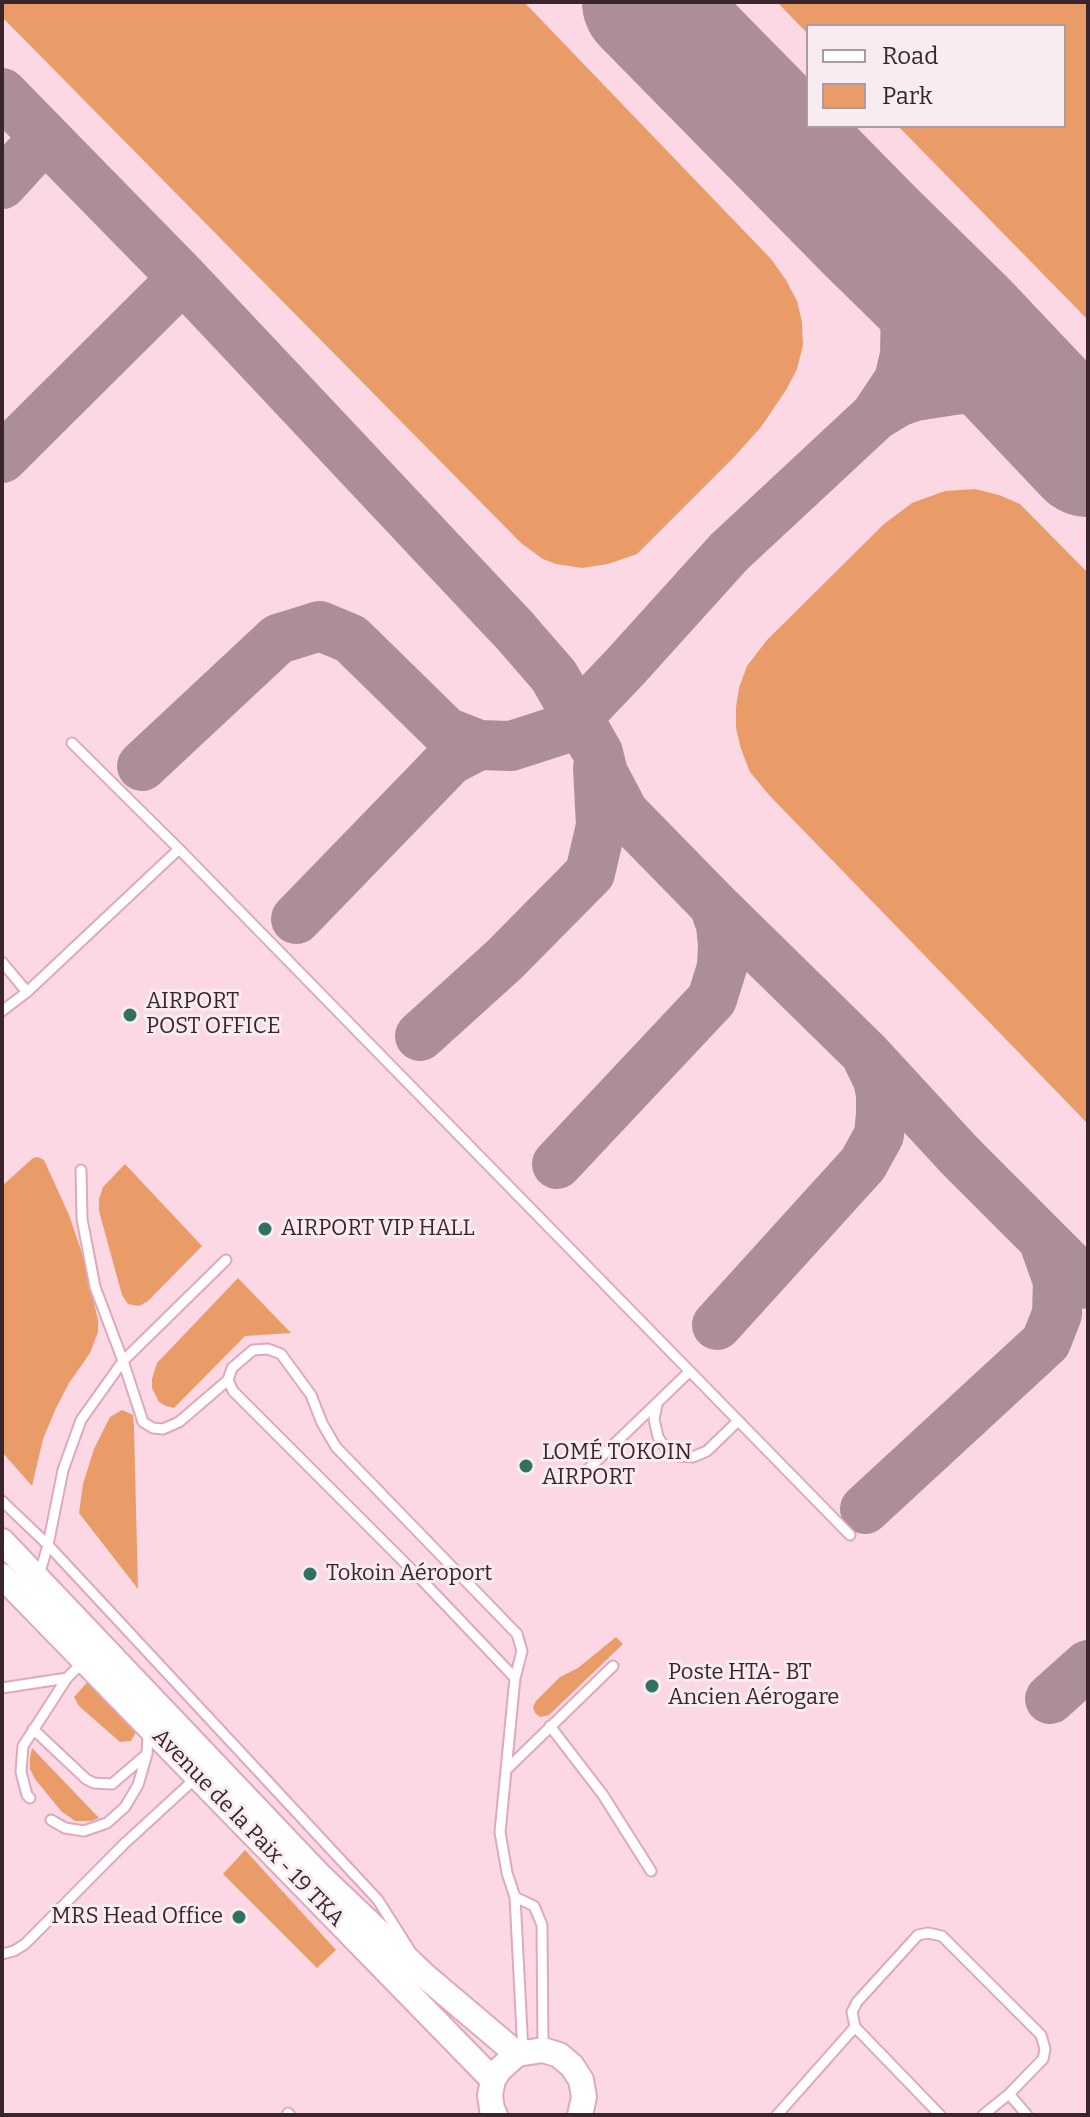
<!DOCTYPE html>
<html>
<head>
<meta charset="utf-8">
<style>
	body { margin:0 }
	#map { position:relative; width:1090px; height:2117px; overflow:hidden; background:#fbd8e4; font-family:Bitter,serif }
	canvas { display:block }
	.frame { position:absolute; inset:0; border:4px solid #3a252d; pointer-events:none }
	.legend { position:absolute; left:806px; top:24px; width:260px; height:104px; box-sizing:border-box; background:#f8ecf0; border:2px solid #ac9ca2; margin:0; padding:10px 14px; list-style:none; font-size:24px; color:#3a252d }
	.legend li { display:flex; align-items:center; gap:16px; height:40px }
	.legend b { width:40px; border:2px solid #ac9ca2 }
</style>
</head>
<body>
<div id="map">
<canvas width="1090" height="2117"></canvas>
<div class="frame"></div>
<ul class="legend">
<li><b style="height:10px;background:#fff"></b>Road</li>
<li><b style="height:22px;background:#ea9c68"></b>Park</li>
</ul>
</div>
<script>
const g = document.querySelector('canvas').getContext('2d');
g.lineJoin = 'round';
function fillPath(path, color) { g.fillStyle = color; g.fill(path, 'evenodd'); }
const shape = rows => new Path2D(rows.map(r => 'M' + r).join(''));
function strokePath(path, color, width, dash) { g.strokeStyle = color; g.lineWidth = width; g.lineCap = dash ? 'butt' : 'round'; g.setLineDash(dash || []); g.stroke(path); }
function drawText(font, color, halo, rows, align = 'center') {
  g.font = font + ' Bitter,serif'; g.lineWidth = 6; g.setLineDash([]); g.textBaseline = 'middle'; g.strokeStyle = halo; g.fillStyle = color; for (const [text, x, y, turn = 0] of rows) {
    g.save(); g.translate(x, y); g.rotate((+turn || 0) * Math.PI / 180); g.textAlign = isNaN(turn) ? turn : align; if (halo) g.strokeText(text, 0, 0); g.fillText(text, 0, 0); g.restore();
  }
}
fillPath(shape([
	[2,2,524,2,771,259,786,280,797,301,802,322,803,345,797,369,786,390,761,427,735,456,637,554,608,564,582,568,556,564,543,559,521,543,2,17],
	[777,2,1088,2,1088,320,898,126,1064,126,1064,26,808,26,808,34],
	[975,489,999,495,1020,504,1088,573,1088,1124,769,795,750,772,741,749,736,728,736,707,739,688,747,666,767,640,884,524,912,503,945,491],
	[38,1157,44,1160,69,1215,83,1256,98,1320,98,1332,90,1353,69,1383,56,1408,43,1439,32,1486,2,1452,2,1186,33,1158],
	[125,1164,202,1246,148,1301,139,1306,128,1304,122,1295,99,1211,99,1199,103,1187],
	[238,1278,291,1333,245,1336,174,1408,166,1406,159,1402,152,1388,152,1379,157,1363],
	[122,1410,133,1415,134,1428,138,1589,79,1513,83,1484,94,1449,110,1417],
	[616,1637,623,1644,549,1715,540,1717,535,1713,533,1707,536,1701,560,1677,578,1668],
	[91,1678,136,1732,131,1741,120,1742,79,1706,74,1697],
	[32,1748,99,1818,91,1821,75,1821,61,1811,35,1779,30,1769,30,1758],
	[245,1850,336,1950,317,1968,223,1874]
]), '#ea9c68');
strokePath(shape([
	[2,93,183,278,515,631,554,676,598,753,603,773,624,813,714,905,865,1053,960,1156,1088,1284],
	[2,184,44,138],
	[875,416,898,402,915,396,960,389,992,393,1011,398,1064,430],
	[2,458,183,278],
	[142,766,278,639,320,626,351,639,446,732,479,745,511,746,567,728,626,666,729,552,875,416,899,380,905,355,906,301,901,281,893,265,870,231],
	[296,919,450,760,479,745],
	[420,1036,504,960,590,873,601,826,598,768],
	[557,1164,712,999,722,967,723,945,721,925,714,905],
	[717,1325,863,1164,879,1135,881,1114,881,1094,878,1080,866,1055],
	[865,1509,1046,1342,1057,1314,1058,1281,1043,1239],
	[1050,1699,1088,1665]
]), '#ab8e98', 50);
strokePath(shape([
	[645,2,870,231,965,324,1088,454]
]), '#ab8e98', 126);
const lane = shape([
	[72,743,179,849,850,1535],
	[2,962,27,992],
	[2,1011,27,992,179,849],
	[81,1170,82,1219,95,1287,123,1361,143,1422,153,1428,163,1429,179,1422,228,1380,232,1368,253,1350,268,1349,281,1354,311,1395,322,1423,336,1447,517,1634,522,1651,515,1678,500,1832,507,1873,515,1897,523,2052],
	[228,1380,233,1391,419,1577,515,1678],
	[657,1405,654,1419,658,1437,667,1450,678,1456,693,1457,707,1451,738,1421],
	[581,1476,689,1372],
	[2,1501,48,1545,378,1900,409,1949],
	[39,1575,48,1545,63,1470,81,1420,123,1361,226,1260],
	[2,1688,67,1678],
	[550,1726,603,1795,651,1871],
	[33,1729,86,1779,94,1783,112,1784,147,1754],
	[507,1769,613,1666],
	[30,1798,27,1795,21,1772,23,1746,67,1678,82,1663],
	[51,1820,65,1828,84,1831,107,1823,125,1807,138,1785,147,1754,148,1734],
	[515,1897,534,1906,542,1925,543,2048],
	[2,1954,14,1951,25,1944,124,1844,197,1777],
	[1009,2094,1027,2115],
	[288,2113,290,2115],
	[777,2115,855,2027],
	[940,2115,855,2027,852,2012,857,2002,918,1935,928,1933,942,1936,1041,2035,1045,2049,1043,2059,1009,2094,983,2115]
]);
const secondary = shape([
	[2,1541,321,1877,425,1976,517,2054],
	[2,1576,493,2080],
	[495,2115,492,2109,490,2095,493,2080,499,2070,517,2054,543,2050,559,2055,572,2066,581,2080,584,2097,580,2115]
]);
strokePath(lane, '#dfa8bd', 13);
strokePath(secondary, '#dfa8bd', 28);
strokePath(lane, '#fff', 9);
strokePath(secondary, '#fff', 24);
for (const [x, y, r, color] of [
	[130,1015,8,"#307161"],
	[265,1229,8,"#307161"],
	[526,1466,8,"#307161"],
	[310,1574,8,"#307161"],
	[652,1686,8,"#307161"],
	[239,1917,8,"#307161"]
]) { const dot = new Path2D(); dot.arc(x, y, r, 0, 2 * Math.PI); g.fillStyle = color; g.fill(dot); strokePath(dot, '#f8ecf0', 3); }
drawText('22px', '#3a252d', '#f8ecf0', [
	["AIRPORT",146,1002],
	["POST OFFICE",146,1027],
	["AIRPORT VIP HALL",281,1229],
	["LOMÉ TOKOIN",542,1453],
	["AIRPORT",542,1478],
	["Tokoin Aéroport",326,1574],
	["Poste HTA- BT",668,1673],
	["Ancien Aérogare",668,1698],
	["MRS Head Office",223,1917,"right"]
], 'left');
drawText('22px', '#3a252d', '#f8ecf0', [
	["Avenue de la Paix - 19 TKA",248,1828,46]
]);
</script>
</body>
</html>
